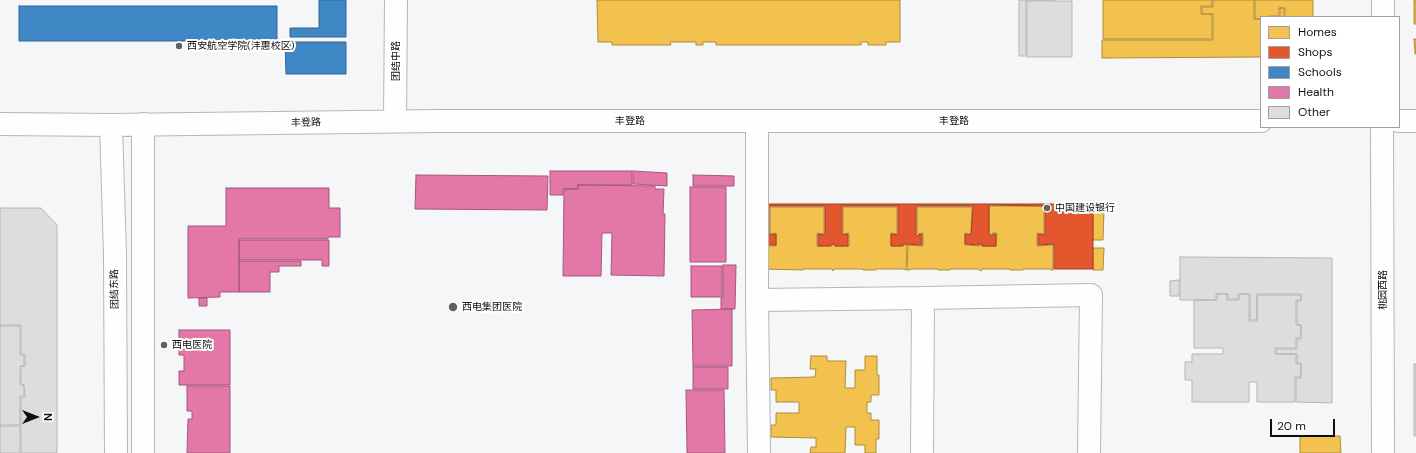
<!DOCTYPE html>
<html>
<head>
<meta charset="utf-8">
<style>
	body { margin:0 }
	#map { position:relative; width:1416px; height:453px; overflow:hidden; background:#f5f6f8; font-family:"DM Sans",sans-serif }
	canvas { display:block }
	.legend { position:absolute; left:1260px; top:16px; width:140px; height:112px; box-sizing:border-box; background:#fff; border:1px solid #9f9f9f; margin:0; padding:5px 7px; list-style:none; font-size:12px; color:#0f0f10 }
	.legend li { display:flex; align-items:center; gap:8px; height:20px }
	.legend b { width:20px; border:1px solid #9f9f9f }
	.north { position:absolute; left:16px; top:397px; width:40px; height:40px; -webkit-text-stroke:3px #fff; paint-order:stroke; rotate:90deg; font-size:11px; font-weight:700; line-height:16px; text-align:center; color:#0f0f10 }
	.north::after { content:''; display:block; margin:auto; width:14px; height:18px; background:#0f0f10; clip-path:polygon(50% 0,100% 100%,50% 72%,0 100%) }
	.scale { position:absolute; left:1270px; top:419px; width:65px; height:18px; box-sizing:border-box; border:2px solid #0f0f10; border-top:0; padding-left:5px; font-size:12px; line-height:14px; white-space:nowrap; color:#0f0f10; -webkit-text-stroke:3px #fff; paint-order:stroke }
</style>
</head>
<body>
<div id="map">
<canvas width="1416" height="453"></canvas>
<ul class="legend">
<li><b style="height:11px;background:#f2c14e"></b>Homes</li>
<li><b style="height:11px;background:#e4572e"></b>Shops</li>
<li><b style="height:11px;background:#3f88c5"></b>Schools</li>
<li><b style="height:11px;background:#e377a8"></b>Health</li>
<li><b style="height:11px;background:#dddddf"></b>Other</li>
</ul>
<div class="north">N</div>
<div class="scale">20 m</div>
</div>
<script>
const g = document.querySelector('canvas').getContext('2d');
g.lineJoin = 'round';
function fillPath(path, color) { g.fillStyle = color; g.fill(path, 'evenodd'); }
const shape = rows => new Path2D(rows.map(r => 'M' + r).join(''));
function strokePath(path, color, width, dash) { g.strokeStyle = color; g.lineWidth = width; g.lineCap = dash ? 'butt' : 'round'; g.setLineDash(dash || []); g.stroke(path); }
function drawText(font, color, halo, rows, align = 'center') {
  g.font = font + ' "DM Sans","Noto Sans SC",sans-serif'; g.lineWidth = 4; g.setLineDash([]); g.textBaseline = 'middle'; g.strokeStyle = halo; g.fillStyle = color; for (const [text, x, y, turn = 0] of rows) {
    g.save(); g.translate(x, y); g.rotate((+turn || 0) * Math.PI / 180); g.textAlign = isNaN(turn) ? turn : align; if (halo) g.strokeText(text, 0, 0); g.fillText(text, 0, 0); g.restore();
  }
}
const homes = shape([
	[597,0,900,0,900,42,886,42,886,45,868,45,868,42,861,42,861,45,716,45,716,42,703,42,703,45,696,45,696,42,670,42,671,45,612,45,612,42,598,42,597,0],
	[1103,0,1212,0,1212,6,1201,6,1201,14,1212,14,1212,39,1103,39,1103,0],
	[1213,0,1254,0,1254,19,1261,19,1261,57,1102,58,1102,40,1213,40,1213,14,1202,14,1202,7,1213,7,1213,0],
	[1255,0,1313,0,1313,17,1285,17,1285,8,1279,8,1279,16,1269,16,1269,17,1261,17,1261,19,1255,19,1255,0],
	[1414,0,1416,0,1416,24,1414,24,1414,0],
	[1280,8,1284,8,1284,17,1270,17,1280,17,1280,8],
	[1414,39,1416,39,1416,54,1415,54,1414,39],
	[1093,204,1102,204,1104,209,1103,240,1093,240,1093,204],
	[989,206,1044,206,1044,234,1037,233,1037,246,1053,245,1053,270,1051,270,1051,269,1023,269,1023,270,1010,270,1010,269,982,269,981,271,978,269,950,269,950,270,938,270,938,269,910,269,910,270,907,270,908,245,923,246,923,233,917,234,917,207,972,207,971,234,965,233,965,245,979,246,981,244,982,246,996,246,997,233,992,233,992,235,989,234,989,206],
	[770,207,824,207,824,234,817,233,817,246,832,246,833,244,835,246,849,246,849,233,843,234,843,207,897,207,897,234,891,233,891,246,904,246,904,245,907,245,906,270,903,269,876,269,876,270,863,270,863,269,834,269,833,271,832,269,803,269,803,270,763,269,763,246,776,246,776,233,770,234,770,207],
	[1093,248,1104,248,1103,270,1093,270,1093,248],
	[811,356,827,356,827,361,846,361,845,388,855,388,855,370,865,370,865,356,877,356,877,375,879,375,879,395,871,395,871,402,867,402,867,413,871,413,871,420,879,420,879,439,876,439,876,453,865,453,865,445,855,445,855,427,846,427,845,453,810,453,811,447,816,447,816,438,771,437,771,425,776,425,776,413,799,413,799,402,776,402,776,390,771,390,771,378,815,377,816,369,810,369,811,356],
	[1300,436,1340,436,1341,453,1300,453,1300,436]
]);
fillPath(homes, '#f2c14e');
strokePath(homes, '#ae8c3b', 1);
const shops = shape([
	[760,204,1093,204,1093,269,1054,269,1054,244,1038,245,1038,234,1045,235,1045,206,989,205,989,235,992,236,993,234,996,234,996,246,982,246,982,244,979,244,979,245,965,244,965,234,971,235,973,206,916,206,916,235,919,236,919,234,922,234,922,245,903,244,903,246,891,246,891,234,898,235,898,206,842,206,842,235,848,234,848,246,835,246,835,244,831,244,831,246,818,246,818,234,825,235,825,206,769,206,769,235,776,234,776,245,763,245,760,204]
]);
fillPath(shops, '#e4572e');
strokePath(shops, '#a44125', 1);
const schools = shape([
	[319,0,346,0,346,37,290,37,290,28,319,28,319,0],
	[19,6,277,6,277,41,19,41,19,6],
	[285,42,346,42,346,74,286,74,285,42]
]);
fillPath(schools, '#3f88c5');
strokePath(schools, '#31648f', 1);
const health = shape([
	[550,171,632,171,632,185,578,185,578,189,563,189,563,195,550,195,550,171],
	[633,171,667,173,667,186,633,184,633,171],
	[416,175,548,176,547,210,415,209,416,175],
	[693,175,734,176,734,186,693,186,693,175],
	[578,185,655,186,655,189,664,189,663,214,665,214,664,276,611,275,612,233,602,233,601,276,563,276,564,189,578,189,578,185],
	[690,187,726,187,726,262,690,262,690,187],
	[226,188,329,188,329,208,340,208,340,237,328,237,328,239,239,239,239,292,220,292,220,297,188,298,188,226,226,226,226,188],
	[239,240,329,240,329,266,322,266,322,260,239,260,239,240],
	[239,261,301,261,301,266,279,266,279,272,270,272,270,292,239,292,239,261],
	[723,265,736,265,735,309,721,309,721,298,723,298,723,265],
	[691,266,722,266,722,297,691,297,691,266],
	[199,298,207,298,207,306,199,306,199,298],
	[732,309,732,366,693,366,692,310,732,309],
	[179,330,230,330,230,385,179,385,179,371,184,371,184,355,179,355,179,330],
	[693,367,728,367,728,389,693,389,693,367],
	[187,386,230,386,230,453,187,453,188,419,192,419,192,411,187,411,187,386],
	[686,390,724,390,725,453,687,453,686,390]
]);
fillPath(health, '#e377a8');
strokePath(health, '#a3587a', 1);
const building = shape([
	[1019,0,1055,0,1026,0,1026,56,1019,56,1019,0],
	[1027,1,1072,1,1072,57,1027,57,1027,1],
	[0,208,41,208,57,225,57,453,21,453,21,397,25,397,24,385,21,384,21,366,25,366,25,354,21,354,21,325,0,325,0,208],
	[1180,257,1332,258,1332,403,1296,402,1296,378,1301,378,1301,363,1297,363,1297,354,1276,354,1276,349,1297,349,1297,339,1301,339,1301,325,1297,325,1297,301,1301,301,1301,294,1257,294,1257,320,1250,320,1250,294,1238,294,1238,299,1228,299,1228,294,1216,294,1216,300,1180,300,1180,257],
	[1179,280,1179,296,1170,296,1170,281,1179,280],
	[1217,294,1227,294,1227,300,1239,300,1239,294,1249,294,1249,321,1257,321,1257,295,1301,295,1301,300,1296,300,1296,325,1301,325,1301,338,1296,338,1296,348,1275,348,1275,354,1296,354,1296,364,1301,364,1301,377,1295,377,1295,402,1257,402,1257,382,1249,382,1249,402,1192,402,1192,380,1185,380,1185,362,1192,362,1192,354,1223,354,1223,348,1194,348,1194,300,1217,300,1217,294],
	[0,326,20,326,20,355,24,355,24,366,20,366,20,385,24,385,24,396,20,396,20,425,0,425,0,326],
	[1414,364,1416,364,1416,436,1414,436,1414,364],
	[0,426,20,426,20,453,0,453,0,426]
]);
fillPath(building, '#dddddf');
strokePath(building, '#b6b6b8', 1);
const minor = shape([
	[1383,17,1383,0],
	[395,121,396,0],
	[757,121,757,300,759,453],
	[1399,121,1416,121],
	[0,124,111,125,439,121,1261,121],
	[111,125,115,255,116,453],
	[1382,127,1383,453],
	[757,300,923,298],
	[143,453,143,124],
	[922,453,923,298,1091,295,1089,453]
]);
strokePath(minor, '#b5b6b8', 24);
strokePath(minor, '#fefefe', 22);
for (const [x, y, r, color] of [
	[179,46,4,"#606061"],
	[1047,208,4,"#606061"],
	[453,307,5,"#606061"],
	[164,345,4,"#606061"]
]) { const dot = new Path2D(); dot.arc(x, y, r, 0, 2 * Math.PI); g.fillStyle = color; g.fill(dot); strokePath(dot, '#fff', 1.5); }
drawText('10px', '#0f0f10', '#fff', [
	["西安航空学院(沣惠校区)",187,46],
	["中国建设银行",1055,208],
	["西电集团医院",462,307],
	["西电医院",172,345]
], 'left');
drawText('10px', '#0f0f10', '#fff', [
	["团结中路",396,61,-90],
	["丰登路",630,121],
	["丰登路",954,121],
	["丰登路",306,123,-1],
	["团结东路",115,289,-91],
	["桃园西路",1383,290,-90]
]);
</script>
</body>
</html>
